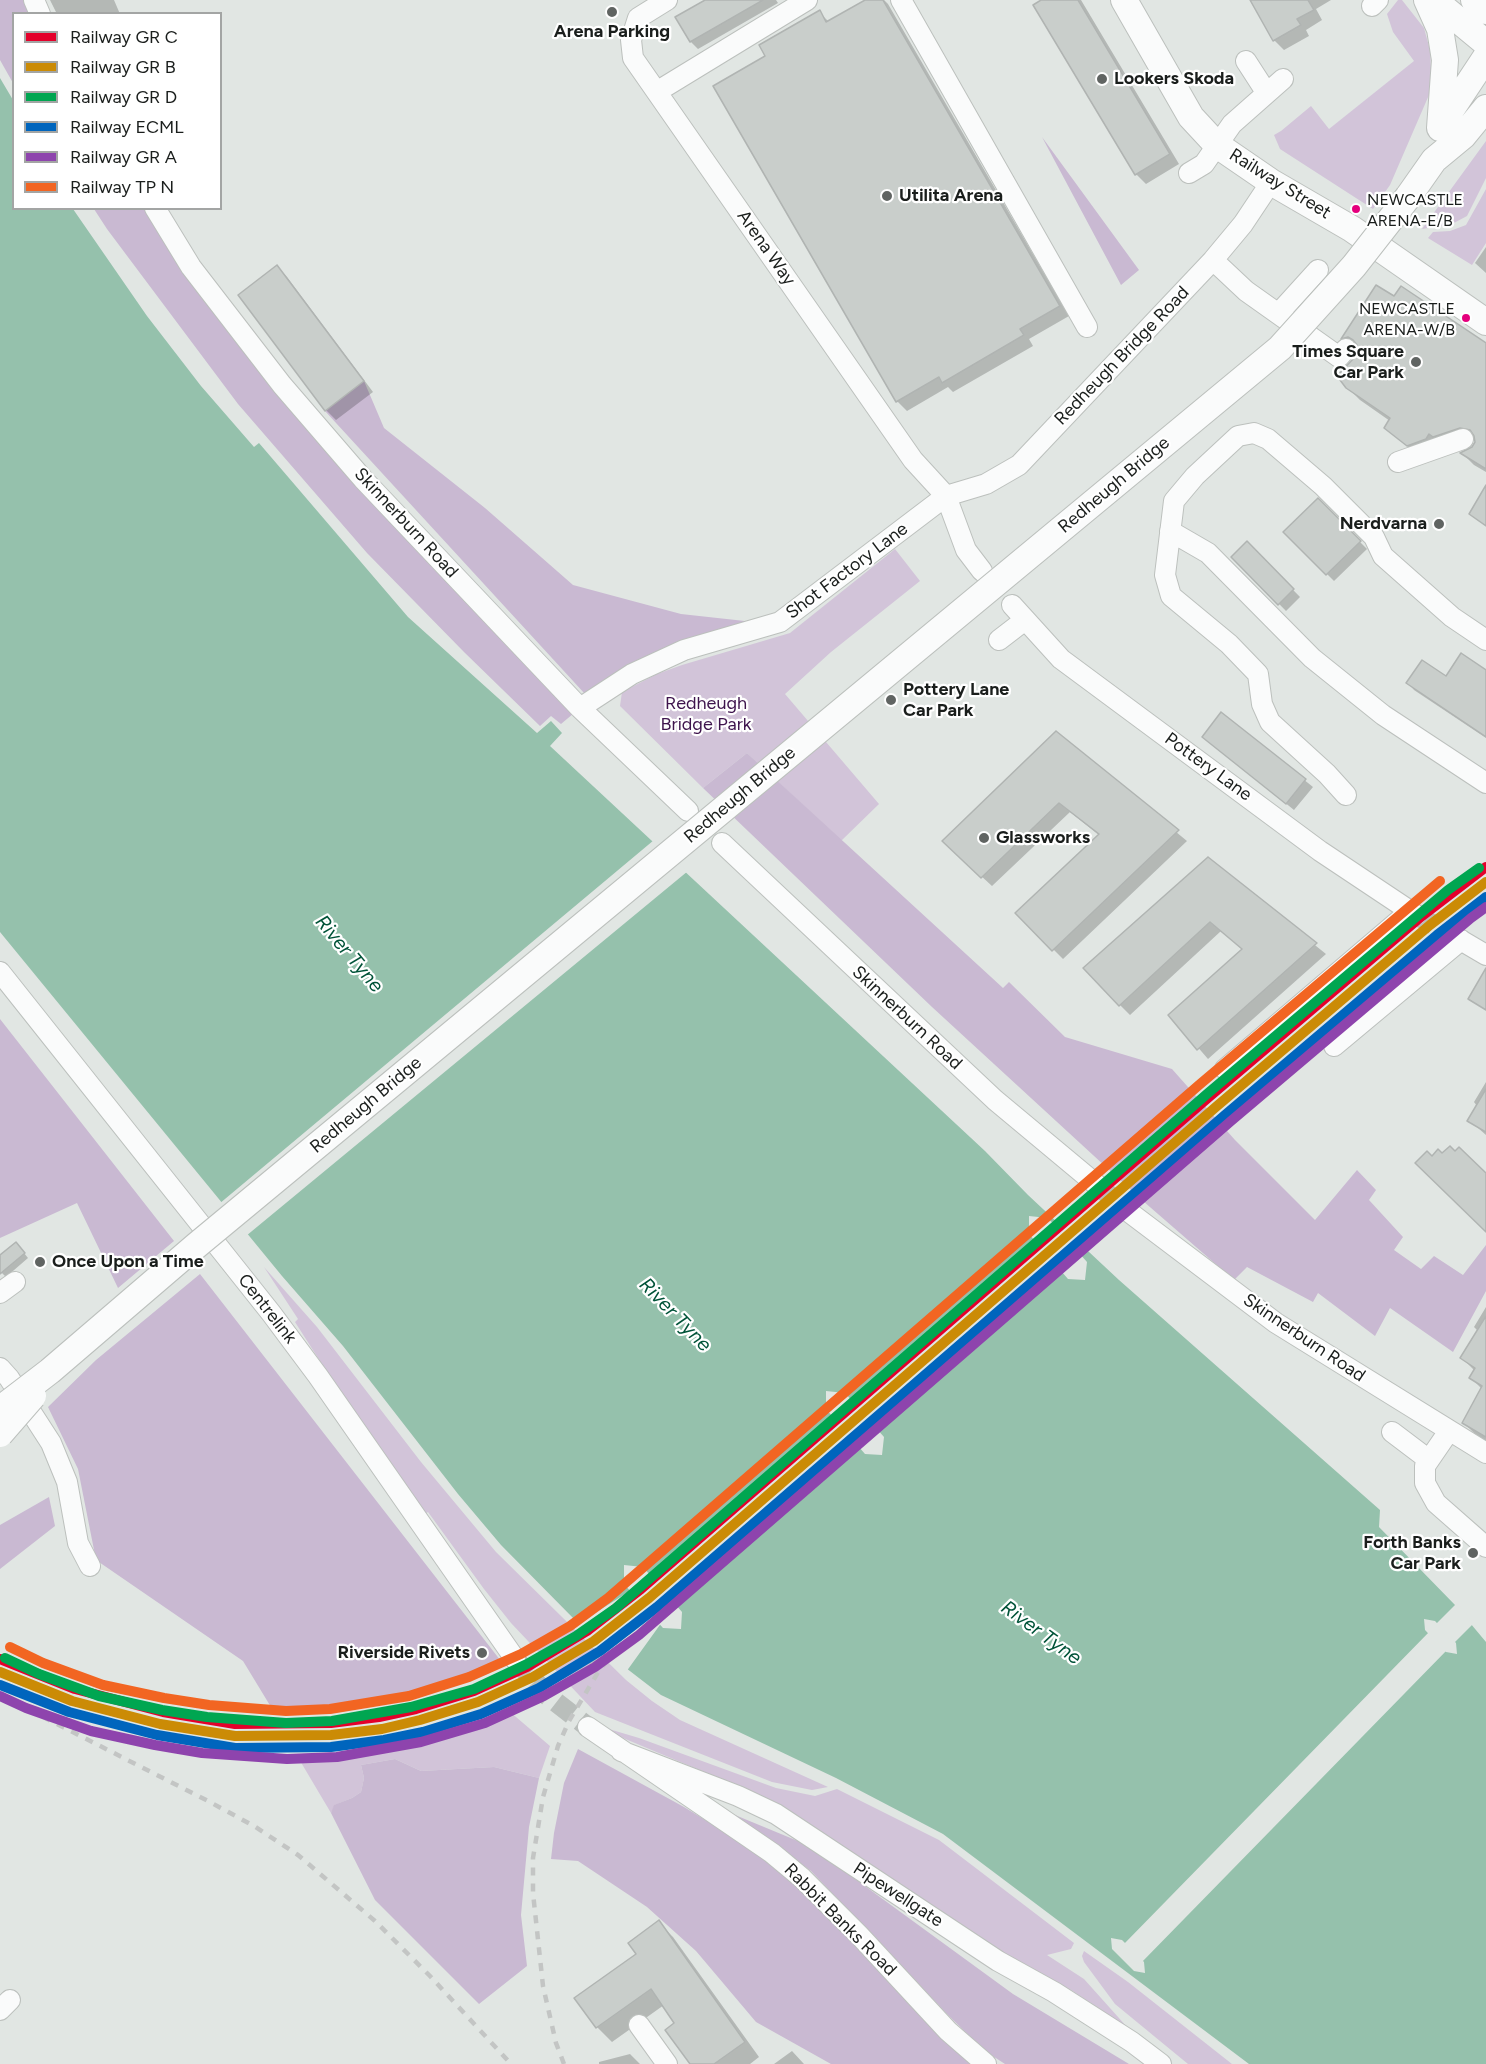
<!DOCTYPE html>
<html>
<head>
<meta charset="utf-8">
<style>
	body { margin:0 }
	#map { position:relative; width:1486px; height:2064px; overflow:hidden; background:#e1e6e3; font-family:Figtree,sans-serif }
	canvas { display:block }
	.legend { position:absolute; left:12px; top:12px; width:210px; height:198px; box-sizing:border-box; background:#fff; border:2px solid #a3a5a4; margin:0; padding:8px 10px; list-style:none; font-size:18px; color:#1a1e1c }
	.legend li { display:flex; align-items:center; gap:12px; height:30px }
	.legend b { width:30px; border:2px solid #a3a5a4 }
</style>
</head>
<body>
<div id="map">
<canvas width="1486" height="2064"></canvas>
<ul class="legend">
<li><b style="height:8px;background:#e4002b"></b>Railway GR C</li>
<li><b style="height:8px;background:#cb8b06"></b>Railway GR B</li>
<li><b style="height:8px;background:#00a651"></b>Railway GR D</li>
<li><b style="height:8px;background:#0065bd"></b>Railway ECML</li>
<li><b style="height:8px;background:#8e44ad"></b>Railway GR A</li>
<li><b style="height:8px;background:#f26522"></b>Railway TP N</li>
</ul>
</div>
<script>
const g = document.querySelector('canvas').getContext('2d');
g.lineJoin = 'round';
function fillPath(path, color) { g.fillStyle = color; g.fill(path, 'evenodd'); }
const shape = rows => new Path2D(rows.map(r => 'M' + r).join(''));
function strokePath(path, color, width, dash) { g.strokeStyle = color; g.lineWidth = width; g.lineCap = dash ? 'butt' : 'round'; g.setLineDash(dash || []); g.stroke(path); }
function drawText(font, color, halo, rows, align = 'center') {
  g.font = font + ' Figtree,sans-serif'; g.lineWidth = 4.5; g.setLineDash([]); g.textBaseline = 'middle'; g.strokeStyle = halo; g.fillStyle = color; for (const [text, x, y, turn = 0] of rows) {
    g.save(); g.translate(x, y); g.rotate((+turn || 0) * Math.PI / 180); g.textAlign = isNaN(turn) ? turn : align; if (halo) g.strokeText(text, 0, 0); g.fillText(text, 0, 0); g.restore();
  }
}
fillPath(shape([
	[1398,0,1402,0,1424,28,1430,50,1432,88,1390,185,1373,209,1280,149,1274,135,1281,131,1311,106,1329,129,1414,61,1393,32,1387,14],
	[1486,141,1486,178,1467,216,1452,224,1422,229],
	[1486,189,1486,243,1472,265,1428,238,1433,232,1450,231,1466,225],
	[895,549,920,581,831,652,785,694,879,804,841,841,747,753,703,788,620,706,622,692,657,674,682,665,790,633],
	[264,1267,317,1327,421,1462,496,1552,626,1680,652,1701,680,1720,828,1787,812,1790,772,1782,595,1712,511,1623,484,1589,428,1512,425,1514,334,1383,295,1322,298,1319],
	[509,1711,550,1746,539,1778,494,1767,421,1771,395,1759,361,1765,364,1778,361,1792,352,1798,335,1805,331,1813,296,1754,339,1753,395,1746,434,1737,483,1722],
	[602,1727,639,1738,776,1788,815,1796,837,1789,939,1840,1074,1943,1071,1949,1047,1955,1084,1979,1127,2027,1071,1990,997,1950,795,1814,764,1797,611,1733],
	[1084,1951,1128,1982,1232,2064,1188,2064,1115,2004,1084,1962,1082,1956]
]), '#d2c4d9');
fillPath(shape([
	[0,0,34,0,40,13,14,14,13,83,0,60],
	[1042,137,1139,270,1121,285],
	[94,209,155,209,282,385,580,708,561,724,551,716,540,726,464,652,367,553,238,404,107,229],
	[364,381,384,428,485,508,573,585,681,614,763,623,585,694,325,411],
	[747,753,1003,988,1009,982,1065,1037,1172,1069,1235,1140,1315,1220,1357,1170,1376,1190,1369,1200,1403,1237,1394,1250,1421,1269,1434,1256,1463,1275,1486,1245,1486,1291,1453,1352,1390,1308,1375,1336,1318,1293,1313,1302,1247,1267,1234,1280,1143,1201,932,1007,703,788],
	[0,1019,174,1241,118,1288,77,1203,0,1238],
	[200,1274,504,1665,489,1673,441,1690,393,1702,349,1710,306,1713,274,1712,243,1661,96,1560,78,1469,48,1407,96,1360],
	[49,1497,55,1526,0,1569,0,1525],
	[578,1749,684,1807,785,1869,923,2019,975,2064,831,2064,756,2022,696,1951,647,1907,578,1861,551,1859,554,1833,564,1783],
	[395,1759,421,1771,494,1767,539,1778,529,1827,521,1915,527,1966,479,2004,375,1900,331,1813,334,1805,352,1798,361,1792,364,1778,361,1765],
	[735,1815,810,1846,1013,1994,1129,2064,1005,2064,985,2051,949,2016,811,1871]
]), '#c9b9d2');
fillPath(shape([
	[0,78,13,100,14,208,73,209,147,316,201,386,254,447,259,443,408,617,537,733,551,721,562,733,550,746,985,1151,1028,1195,1119,1280,1380,1510,1379,1527,1455,1605,1486,1642,1486,2064,1249,2064,943,1834,836,1778,661,1695,626,1668,575,1620,501,1545,458,1494,343,1346,282,1276,0,932],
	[1029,1216,1048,1218,1087,1262,1085,1280,1068,1279,1029,1234],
	[826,1391,845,1393,884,1437,882,1455,865,1454,826,1409],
	[624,1565,643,1567,682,1612,681,1629,663,1628,624,1584],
	[1424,1619,1435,1621,1456,1643,1457,1654,1446,1652,1425,1630],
	[1111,1938,1122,1940,1144,1962,1145,1973,1134,1971,1112,1949]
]), '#95c1ac');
fillPath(shape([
	[654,840,688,871,246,1236,219,1204],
	[1058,1219,1088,1247,1078,1257,1051,1226],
	[1036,1238,1063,1269,875,1432,849,1402],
	[835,1415,861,1445,674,1607,649,1578],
	[633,1589,662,1622,626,1672,576,1625],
	[1457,1603,1474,1623,1453,1644,1435,1625],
	[1430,1631,1448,1649,1141,1963,1123,1945]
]), '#e1e6e3');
fillPath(shape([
	[50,0,114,0,120,14,57,14],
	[708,0,776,0,778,3,698,49,691,42,677,18],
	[868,0,884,0,888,4,1069,316,1029,339,1033,346,953,392,948,387,907,411,897,401,767,57,819,12,829,22],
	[1044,0,1081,0,1179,164,1146,184,1136,174],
	[1252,0,1331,0,1316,9,1322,20,1306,30,1309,36,1284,50,1274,40],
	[1486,247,1486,273,1475,263],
	[277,267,287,277,373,392,336,420,326,410],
	[1376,287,1486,345,1486,472,1474,465,1462,453,1473,448,1476,440,1472,439,1420,457,1386,428,1390,421,1360,400,1347,387,1360,349,1354,350,1343,338],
	[1318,500,1367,549,1334,581,1285,532],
	[1247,543,1300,597,1286,611,1233,557],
	[1486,672,1486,738,1414,690,1408,683],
	[1222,714,1313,787,1294,810,1204,737],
	[1056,733,1187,841,1063,959,1017,913,1100,836,1070,812,992,886,954,851],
	[1208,859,1326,954,1208,1059,1170,1015,1244,950,1221,931,1130,1015,1120,1005],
	[1486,1082,1486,1135,1469,1120,1477,1106,1474,1102],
	[20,1248,28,1258,6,1277,0,1271,0,1257],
	[1486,1307,1486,1441,1475,1434,1464,1423,1482,1389,1471,1378,1475,1371,1462,1358,1478,1331,1474,1327],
	[658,1922,673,1937,759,2057,750,2064,691,2064,677,2023,664,2005,612,2042,597,2027,576,1998,638,1954],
	[792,2051,804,2064,774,2064],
	[630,2054,640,2064,599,2064,599,2062]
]), '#0003');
const building = shape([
	[705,0,763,0,690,42,675,17,705,0],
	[865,0,883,0,1060,306,1020,329,1024,335,942,383,939,377,896,402,713,86,765,56,759,45,820,10,826,22,865,0],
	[1041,0,1078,0,1170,154,1135,175,1033,5,1041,0],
	[1250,0,1308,0,1314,10,1297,19,1301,25,1273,41,1250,0],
	[277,265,364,381,325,411,238,295,277,265],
	[1376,285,1394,296,1401,286,1486,343,1486,469,1460,453,1472,447,1475,442,1474,436,1470,430,1460,428,1433,437,1429,434,1426,439,1407,446,1384,428,1390,418,1346,388,1337,376,1355,357,1358,351,1357,345,1353,340,1348,337,1341,339,1376,285],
	[1486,485,1486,526,1469,514,1486,485],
	[1318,498,1361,541,1326,575,1283,532,1318,498],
	[1247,541,1294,589,1278,605,1231,557,1247,541],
	[1461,653,1486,670,1486,737,1406,683,1422,660,1446,676,1461,653],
	[1221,712,1306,779,1286,804,1202,737,1221,712],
	[1056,731,1179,830,1052,951,1015,913,1099,834,1059,803,981,878,942,841,1056,731],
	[1208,857,1317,943,1197,1050,1168,1015,1242,949,1210,922,1119,1006,1083,968,1208,857],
	[1486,968,1486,1010,1468,999,1486,968],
	[1486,1089,1486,1132,1467,1121,1486,1089],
	[1450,1146,1455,1151,1459,1147,1486,1173,1486,1232,1415,1163,1427,1151,1432,1156,1438,1149,1442,1153,1450,1146],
	[16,1242,25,1253,0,1274,0,1255,16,1242],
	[1486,1316,1486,1437,1462,1423,1482,1386,1469,1378,1475,1368,1460,1358,1486,1316],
	[659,1920,745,2042,714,2064,690,2064,665,2030,674,2023,651,1989,596,2028,574,1998,636,1954,628,1943,659,1920]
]);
fillPath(building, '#c9cecb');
strokePath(building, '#b0b4b2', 1.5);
strokePath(shape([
	[1416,915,1452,935],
	[1097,1185,1129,1212],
	[515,1659,548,1696,588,1727]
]), '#b9bebb', 20, [20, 10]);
const minor = shape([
	[34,0,40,14],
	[667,0,638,18,631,40,633,58,913,460,946,496,966,550,982,571],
	[901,0,1087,327],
	[1372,6,1378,0],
	[1246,61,1266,92],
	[658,91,807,0],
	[1189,173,1204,164,1232,124,1283,79],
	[155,208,191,267,282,385,363,479,580,708,688,811],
	[1213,260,1246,291,1339,357,1346,349],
	[1279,313,1318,270],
	[1398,462,1463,439],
	[1170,531,1208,553,1312,658,1383,715,1486,783],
	[1012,605,1061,659,1320,851,1416,915],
	[999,640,1025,620],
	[580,708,632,674,684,650,780,622,946,496,986,484,1019,465,1213,260,1243,224,1271,182],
	[1346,795,1327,774,1270,722,1262,704,1258,674,1229,644,1171,596,1165,575,1174,501,1195,476,1238,436,1254,433,1268,439,1323,486,1374,537,1383,556,1452,617,1486,640],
	[722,843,995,1100,1097,1185],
	[1452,935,1486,955],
	[0,972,271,1313,318,1376,515,1659],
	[1334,1046,1461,940],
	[1225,1069,1410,911],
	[1129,1212,1276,1323,1486,1453],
	[0,1293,15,1282],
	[0,1368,9,1378,51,1443,67,1482,78,1543,90,1566],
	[1449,1431,1425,1466,1425,1483,1436,1503,1486,1547],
	[1392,1432,1429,1460],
	[588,1727,772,1853,802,1878,859,1935,948,2031,986,2064],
	[621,1751,738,1796,776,1814,998,1961,1054,1992,1132,2042,1161,2064],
	[0,2010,10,2000],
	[639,2025,667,2064]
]);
const major = shape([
	[1124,0,1191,117,1217,145,1271,182,1352,229,1486,322],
	[1427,0,1440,29,1445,60,1440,128],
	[1434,0,1486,43],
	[1474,0,1486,11],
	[1441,125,1486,57],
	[1408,197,1434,160,1463,136,1486,108]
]);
strokePath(minor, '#bcc0bd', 22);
strokePath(major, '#bcc0bd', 28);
strokePath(minor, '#fafbfb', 20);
strokePath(major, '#fafbfb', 26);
strokePath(shape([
	[532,1692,590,1662,660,1608,1242,1102,1465,915,1486,900],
	[0,1695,208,1801,254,1826,298,1855,375,1921,430,1976,511,2064],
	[564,2064,556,2043,543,1986,533,1893,533,1858,543,1797,558,1746,569,1721,600,1669,620,1648]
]), '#c3c5c4', 4.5, [8, 8]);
const majorBridge = shape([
	[7,1404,50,1371,197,1245,1280,348,1354,266,1408,197],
	[0,1434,33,1396]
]);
strokePath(majorBridge, '#bcc0bd', 28, []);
strokePath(majorBridge, '#fafbfb', 26);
strokePath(shape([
	[0,1659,75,1689,163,1712,235,1724,331,1723,379,1717,416,1709,474,1691,527,1667,587,1631,641,1589,1209,1097,1422,916,1486,867]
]), '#e4002b', 10);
strokePath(shape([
	[0,1672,72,1701,160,1724,235,1736,331,1735,382,1729,420,1720,478,1702,533,1677,594,1641,649,1598,1217,1106,1430,925,1486,882]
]), '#cb8b06', 10);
strokePath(shape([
	[5,1658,39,1674,99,1696,162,1710,207,1717,286,1723,332,1721,411,1707,474,1689,527,1664,576,1636,616,1608,1207,1094,1448,890,1479,868]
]), '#00a651', 10);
strokePath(shape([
	[0,1685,69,1712,157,1735,235,1748,331,1747,384,1740,423,1732,481,1714,539,1688,600,1651,657,1607,1225,1115,1437,935,1486,897]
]), '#0065bd', 10);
strokePath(shape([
	[0,1696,26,1708,91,1731,155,1745,202,1753,287,1759,337,1757,421,1742,485,1723,544,1696,595,1667,639,1635,1231,1121,1471,918,1486,907]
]), '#8e44ad', 10);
strokePath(shape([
	[10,1647,43,1663,103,1685,164,1698,209,1705,286,1711,330,1709,409,1696,469,1677,521,1654,570,1626,608,1598,1199,1085,1440,881]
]), '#f26522', 10);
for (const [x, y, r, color] of [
	[612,12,6,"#606462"],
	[1102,79,6,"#606462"],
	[887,196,6,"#606462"],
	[1356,209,5,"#e5007d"],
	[1466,318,5,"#e5007d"],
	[1416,362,6,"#606462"],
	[1439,524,6,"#606462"],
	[891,700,6,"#606462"],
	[984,838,6,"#606462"],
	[40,1262,6,"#606462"],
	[1473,1553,6,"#606462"],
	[482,1653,6,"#606462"]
]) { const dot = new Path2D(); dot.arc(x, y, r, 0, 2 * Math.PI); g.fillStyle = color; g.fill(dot); strokePath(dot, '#fff', 2); }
drawText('16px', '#1a1e1c', '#fff', [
	["NEWCASTLE",1367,200],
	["ARENA-E/B",1367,221],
	["NEWCASTLE",1455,309,"right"],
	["ARENA-W/B",1455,330,"right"]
], 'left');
drawText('bold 18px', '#1a1e1c', '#fff', [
	["Arena Parking",612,32,"center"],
	["Lookers Skoda",1114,79],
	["Utilita Arena",899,196],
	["Times Square",1404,352,"right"],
	["Car Park",1404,373,"right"],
	["Nerdvarna",1427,524,"right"],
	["Pottery Lane",903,690],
	["Car Park",903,711],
	["Glassworks",996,838],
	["Once Upon a Time",52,1262],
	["Forth Banks",1461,1543,"right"],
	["Car Park",1461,1564,"right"],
	["Riverside Rivets",470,1653,"right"]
], 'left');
drawText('18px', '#1a1e1c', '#fff', [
	["Railway Street",1280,184,32],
	["Arena Way",766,248,55],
	["Redheugh Bridge Road",1122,356,-46],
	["Redheugh Bridge",1114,485,-40],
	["Skinnerburn Road",406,523,47],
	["Shot Factory Lane",847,571,-37],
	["Pottery Lane",1208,767,36],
	["Redheugh Bridge",740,795,-40],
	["Skinnerburn Road",907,1018,43],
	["Redheugh Bridge",366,1105,-40],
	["Centrelink",267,1309,52],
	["Skinnerburn Road",1304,1338,34],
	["Pipewellgate",898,1895,33],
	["Rabbit Banks Road",840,1920,45]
]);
drawText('18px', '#3e144d', '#fff', [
	["Redheugh",706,704],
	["Bridge Park",706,725]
]);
drawText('italic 20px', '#005338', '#fff', [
	["River Tyne",349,954,50],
	["River Tyne",675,1315,46],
	["River Tyne",1041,1633,36]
]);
</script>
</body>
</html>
